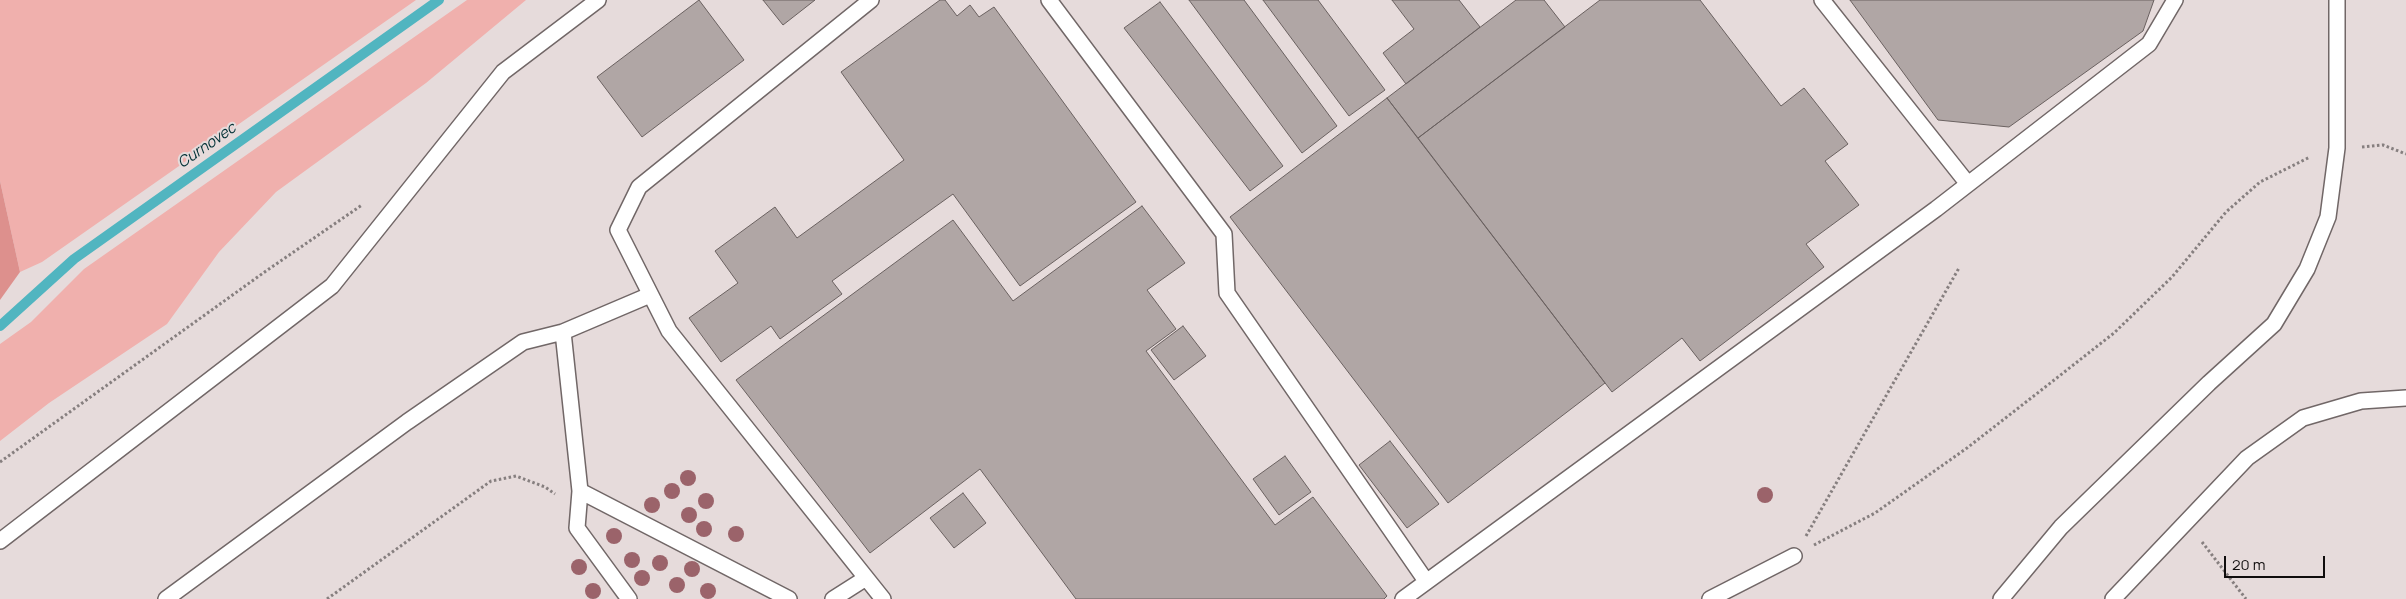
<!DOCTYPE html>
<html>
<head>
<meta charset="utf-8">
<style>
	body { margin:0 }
	#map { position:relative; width:2406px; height:599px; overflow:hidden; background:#e6dbdb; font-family:Manrope,sans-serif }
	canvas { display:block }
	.scale { position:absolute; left:2224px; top:556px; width:101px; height:22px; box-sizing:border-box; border:2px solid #100d0d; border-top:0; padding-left:6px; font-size:15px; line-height:18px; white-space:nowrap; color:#100d0d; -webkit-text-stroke:4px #e6dbdb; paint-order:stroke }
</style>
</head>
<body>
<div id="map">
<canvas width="2406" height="599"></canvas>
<div class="scale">20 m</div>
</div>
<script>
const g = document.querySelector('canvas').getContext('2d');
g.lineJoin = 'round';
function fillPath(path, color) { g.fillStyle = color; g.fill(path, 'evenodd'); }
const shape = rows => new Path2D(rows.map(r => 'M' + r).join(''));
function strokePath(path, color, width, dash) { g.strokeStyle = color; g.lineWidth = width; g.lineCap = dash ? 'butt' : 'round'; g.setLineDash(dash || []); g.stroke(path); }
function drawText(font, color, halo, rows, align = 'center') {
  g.font = font + ' Manrope,sans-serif'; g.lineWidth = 4; g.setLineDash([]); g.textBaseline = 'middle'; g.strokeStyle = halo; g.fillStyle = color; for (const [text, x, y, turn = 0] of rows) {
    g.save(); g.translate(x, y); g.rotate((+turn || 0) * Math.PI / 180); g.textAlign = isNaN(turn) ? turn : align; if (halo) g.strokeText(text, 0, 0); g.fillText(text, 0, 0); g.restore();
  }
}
fillPath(shape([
	[0,0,416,0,42,262,20,272,0,181],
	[467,0,526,0,426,83,276,192,219,252,167,324,49,403,0,441,0,344,31,322,84,269]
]), '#f0b0ad');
fillPath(shape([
	[0,181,20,272,0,300]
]), '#dd908d');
strokePath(shape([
	[0,326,74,259,439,0]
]), '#51b5c0', 10);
const building = shape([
	[699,0,744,60,642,137,597,77,699,0],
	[763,0,815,0,783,25,763,0],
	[940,0,945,0,957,16,970,5,979,17,994,7,1136,202,1020,286,953,194,832,281,842,294,780,339,771,326,721,362,689,318,738,283,715,251,775,207,797,238,904,160,841,72,940,0],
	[1189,0,1244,0,1337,126,1302,153,1189,0],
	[1263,0,1318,0,1385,90,1349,116,1263,0],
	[1392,0,1459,0,1480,27,1406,84,1383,53,1414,29,1392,0],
	[1516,0,1544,0,1565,27,1418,138,1387,98,1516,0],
	[1600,0,1700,0,1781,106,1804,88,1848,144,1825,161,1859,205,1806,244,1824,267,1700,361,1682,338,1612,392,1418,138,1600,0],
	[1850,0,2154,0,2143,31,2009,127,1938,120,1850,0],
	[1160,2,1283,166,1250,191,1124,28,1160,2],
	[1387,98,1605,383,1448,503,1230,217,1387,98],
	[1142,206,1185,263,1147,290,1176,329,1146,351,1275,525,1313,497,1387,596,1384,599,1076,599,980,469,870,553,736,380,953,220,1013,301,1142,206],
	[1183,326,1206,356,1174,380,1151,350,1183,326],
	[1390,441,1439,504,1407,528,1359,465,1390,441],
	[1285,456,1311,492,1279,515,1253,479,1285,456],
	[963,493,986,523,954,548,930,518,963,493]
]);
fillPath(building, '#b0a6a5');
strokePath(building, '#6a6160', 1);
const service = shape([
	[871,0,639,187,618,230,669,331,883,599],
	[1049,0,1224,234,1227,293,1426,581],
	[1822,0,1968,184],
	[580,491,789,599],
	[0,541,332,286,503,72,598,0],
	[166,599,407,422,523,342,563,332],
	[629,599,577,528,580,491,563,332,650,295],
	[833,599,866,578],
	[1403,599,1936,209,2149,44,2175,0],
	[1710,599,1794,556],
	[2001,599,2061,527,2209,383,2274,324,2307,269,2328,217,2337,148,2337,0],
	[2113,599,2247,458,2303,418,2361,401,2406,398]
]);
strokePath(service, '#716767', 18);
strokePath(shape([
	[2362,147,2383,145,2406,154],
	[0,462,266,271,362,205],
	[1806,536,1959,268],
	[2202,542,2246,599],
	[1814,545,1875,513,1967,448,2044,388,2114,333,2172,277,2226,212,2260,182,2310,157],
	[327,599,491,481,516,476,545,487,555,494]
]), '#867f7f', 3, [2.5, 2.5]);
strokePath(service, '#fff', 15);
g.fillStyle = '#9b636a';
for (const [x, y] of [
	[688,478],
	[672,491],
	[1765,495],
	[706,501],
	[652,505],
	[689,515],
	[704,529],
	[736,534],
	[614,536],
	[632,560],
	[660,563],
	[579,567],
	[692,569],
	[642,578],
	[677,585],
	[593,591],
	[708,591]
]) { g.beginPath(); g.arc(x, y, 8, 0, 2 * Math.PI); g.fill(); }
drawText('italic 15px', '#003035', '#e6dbdb', [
	["Curnovec",207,146,-35]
]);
</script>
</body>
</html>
